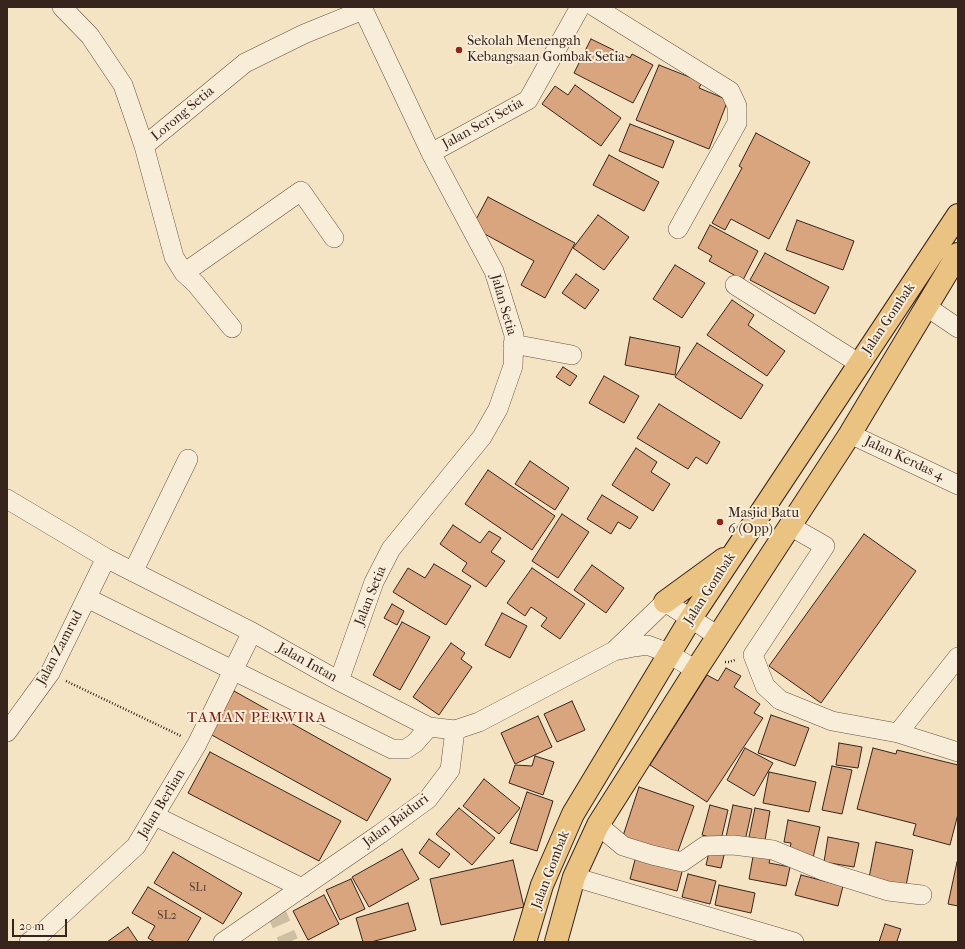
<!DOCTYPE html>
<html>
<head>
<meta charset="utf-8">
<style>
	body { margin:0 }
	#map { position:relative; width:965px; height:949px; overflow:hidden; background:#f4e4c3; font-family:"IM FELL French Canon",serif }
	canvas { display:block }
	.frame { position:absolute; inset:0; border:8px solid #37241d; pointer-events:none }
	.scale { position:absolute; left:12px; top:919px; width:55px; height:18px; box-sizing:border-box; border:2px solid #37241d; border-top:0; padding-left:5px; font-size:12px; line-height:14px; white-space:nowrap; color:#37241d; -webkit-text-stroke:3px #f8edd8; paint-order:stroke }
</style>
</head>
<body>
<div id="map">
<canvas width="965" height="949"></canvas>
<div class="frame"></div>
<div class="scale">20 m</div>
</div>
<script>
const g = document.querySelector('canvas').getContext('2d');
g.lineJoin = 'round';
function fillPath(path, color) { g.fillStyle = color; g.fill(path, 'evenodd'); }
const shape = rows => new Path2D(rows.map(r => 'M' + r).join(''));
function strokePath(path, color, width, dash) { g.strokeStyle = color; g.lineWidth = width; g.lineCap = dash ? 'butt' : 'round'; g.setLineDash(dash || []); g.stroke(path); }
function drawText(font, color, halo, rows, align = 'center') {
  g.font = font + ' "IM FELL French Canon",serif'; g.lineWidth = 4; g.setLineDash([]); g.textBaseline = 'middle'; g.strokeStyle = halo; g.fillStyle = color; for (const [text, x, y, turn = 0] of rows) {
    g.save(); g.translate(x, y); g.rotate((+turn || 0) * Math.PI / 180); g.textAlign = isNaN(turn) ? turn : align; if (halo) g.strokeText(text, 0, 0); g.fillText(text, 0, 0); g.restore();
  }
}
const building = shape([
	[591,39,630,58,632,54,653,65,633,103,574,73,591,39],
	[659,65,702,82,699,88,728,100,709,149,636,120,659,65],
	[575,85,621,118,601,146,542,104,555,86,568,95,575,85],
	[630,124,674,141,663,168,619,151,630,124],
	[756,133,810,162,769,239,731,219,725,230,712,223,742,168,739,166,756,133],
	[609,155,659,182,644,211,593,185,609,155],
	[488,197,575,243,545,298,521,285,534,261,472,227,488,197],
	[598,215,629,237,604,270,573,248,598,215],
	[797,220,854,241,843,270,786,250,797,220],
	[710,225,758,251,743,280,709,261,712,256,698,248,710,225],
	[765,253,829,287,815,314,750,280,765,253],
	[675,265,705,283,682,318,653,299,675,265],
	[576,274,599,290,585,309,562,293,576,274],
	[732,300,754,315,748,325,785,351,767,376,707,335,732,300],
	[630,337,680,347,675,375,625,365,630,337],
	[697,343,763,385,741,419,675,377,697,343],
	[563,367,577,376,570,386,556,377,563,367],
	[604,376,639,396,624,423,589,403,604,376],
	[659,404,720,442,707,464,696,457,688,469,637,438,659,404],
	[636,448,657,462,651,472,670,484,653,511,612,485,636,448],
	[530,461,569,488,555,510,515,484,530,461],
	[488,470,555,516,532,550,465,504,488,470],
	[602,495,638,517,630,529,618,522,611,534,587,519,602,495],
	[562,514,589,532,558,578,532,561,562,514],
	[453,525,480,543,489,531,501,538,491,552,505,561,486,587,462,571,467,563,440,544,453,525],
	[864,534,916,571,821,703,769,666,864,534],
	[434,564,471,586,446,625,393,592,408,568,425,578,434,564],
	[592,565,624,588,606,613,574,590,592,565],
	[532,568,585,604,560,639,541,626,547,618,531,607,525,616,507,603,532,568],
	[392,604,404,611,397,625,384,618,392,604],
	[502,613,527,626,510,658,485,645,502,613],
	[402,622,430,637,400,690,373,675,402,622],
	[451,643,465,653,461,659,472,667,439,715,413,697,451,643],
	[726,668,741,676,734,687,760,704,754,713,763,718,707,802,650,765,707,675,718,681,726,668],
	[234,691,391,779,367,821,210,734,234,691],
	[572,701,585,730,557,742,544,714,572,701],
	[771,715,809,728,795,766,758,753,771,715],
	[538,716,552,747,515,764,501,733,538,716],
	[839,743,862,747,858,768,836,765,839,743],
	[745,748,773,763,754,796,727,780,745,748],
	[873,748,896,754,897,750,958,765,958,814,950,845,913,835,916,824,857,809,873,748],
	[210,752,341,821,319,861,188,793,210,752],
	[535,756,554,762,543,795,509,783,515,765,532,766,535,756],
	[832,766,852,770,842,814,822,810,832,766],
	[769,772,816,782,809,812,763,803,769,772],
	[484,779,520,808,499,834,463,806,484,779],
	[639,787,694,806,676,857,622,839,639,787],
	[527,792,553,801,537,851,510,843,527,792],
	[710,805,728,810,721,840,702,835,710,805],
	[733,805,752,809,745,841,726,837,733,805],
	[459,808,495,838,472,865,436,834,459,808],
	[755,808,770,811,765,840,749,837,755,808],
	[788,820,820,827,813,858,789,853,791,843,784,842,788,820],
	[828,837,859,843,854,867,824,862,828,837],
	[429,839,450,854,439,868,419,853,429,839],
	[876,842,913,850,906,886,869,878,876,842],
	[710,848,725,851,721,868,706,865,710,848],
	[402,849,419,879,369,907,352,877,402,849],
	[754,851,771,855,769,863,790,867,786,886,749,879,754,851],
	[173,852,242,893,223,924,154,883,173,852],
	[636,856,683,868,677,891,630,879,636,856],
	[513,860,524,907,441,925,430,879,513,860],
	[957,862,958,862,958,906,948,904,957,862],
	[688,874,716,881,710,904,682,897,688,874],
	[801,875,843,886,838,906,795,895,801,875],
	[351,879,365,909,340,920,326,890,351,879],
	[719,885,755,893,751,913,715,905,719,885],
	[148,887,201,918,187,942,155,942,148,938,155,926,132,913,148,887],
	[324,895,339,924,308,940,293,911,324,895],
	[408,903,416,930,371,942,363,942,356,918,408,903],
	[885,924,901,929,897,941,900,942,879,942,885,924],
	[128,927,138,942,107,942,128,927]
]);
fillPath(building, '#d9a57e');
strokePath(building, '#37241d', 1);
strokePath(shape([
	[274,907,289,942]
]), '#cebea2', 19, [19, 10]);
const minor = shape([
	[62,7,90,36,123,85,144,146],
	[595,7,730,91,737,106,737,123,678,229],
	[431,153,528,100,580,7],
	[184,273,301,191,334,238],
	[735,285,860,364],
	[927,307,958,328],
	[232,328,196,284,184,273,174,257,144,146,245,63,304,34,363,10],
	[513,344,572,355],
	[850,434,958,485],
	[7,499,106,558,252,632,339,681,429,727,455,730,479,722,614,651,634,647,647,645,658,649,669,654,696,670],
	[790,526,825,546,753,655,765,686,780,700,832,721,898,733,958,752],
	[133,572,188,459],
	[87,598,392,749,406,749,415,743,429,727],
	[614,651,665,602,718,636],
	[339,681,374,582,391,549,482,437,498,409,513,366,514,335,494,271,431,153,362,7],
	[7,732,50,673,106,558],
	[898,733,958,657],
	[155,816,302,888],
	[598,825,623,846,652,855,682,862,705,846,733,845,773,850,824,871,888,891,922,895],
	[574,877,794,942],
	[29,942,42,933,136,846,197,744,252,632],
	[223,942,380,834,428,799,450,770,455,730]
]);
const major = shape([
	[665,602,724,559],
	[525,942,542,885,573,814,691,618,958,215],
	[556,942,574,877,598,825,696,670,850,434,958,254]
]);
strokePath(minor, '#665446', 20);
strokePath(major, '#37241d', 24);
strokePath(shape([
	[725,662,729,662,735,660],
	[66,681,181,736]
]), '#37241d', 2.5, [1, 2]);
strokePath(minor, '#f8edd8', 19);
strokePath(major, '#eac282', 22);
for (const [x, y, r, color] of [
	[459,50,4,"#8f2418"],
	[720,522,4,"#8f2418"]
]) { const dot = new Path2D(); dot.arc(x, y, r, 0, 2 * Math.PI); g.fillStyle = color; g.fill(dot); strokePath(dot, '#f8edd8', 1.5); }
drawText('12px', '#604435', null, [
	["SL1",198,888],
	["SL2",167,916]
]);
drawText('14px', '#37241d', '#f8edd8', [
	["Sekolah Menengah",467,42],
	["Kebangsaan Gombak Setia",467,58],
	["Masjid Batu",728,514],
	["6 (Opp)",728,530]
], 'left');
drawText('14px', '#37241d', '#f8edd8', [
	["Lorong Setia",183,114,-40],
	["Jalan Seri Setia",483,124,-29],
	["Jalan Setia",503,305,74],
	["Jalan Gombak",889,319,-56],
	["Jalan Kerdas 4",904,459,25],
	["Jalan Gombak",710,589,-57],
	["Jalan Setia",371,596,-68],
	["Jalan Zamrud",60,648,-62],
	["Jalan Intan",307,663,29],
	["Jalan Berlian",162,804,-59],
	["Jalan Baiduri",396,821,-37],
	["Jalan Gombak",551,870,-69]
]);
g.letterSpacing = '1px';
drawText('15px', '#7a1f14', '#f8edd8', [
	["TAMAN PERWIRA",257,718]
]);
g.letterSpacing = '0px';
</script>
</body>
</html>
